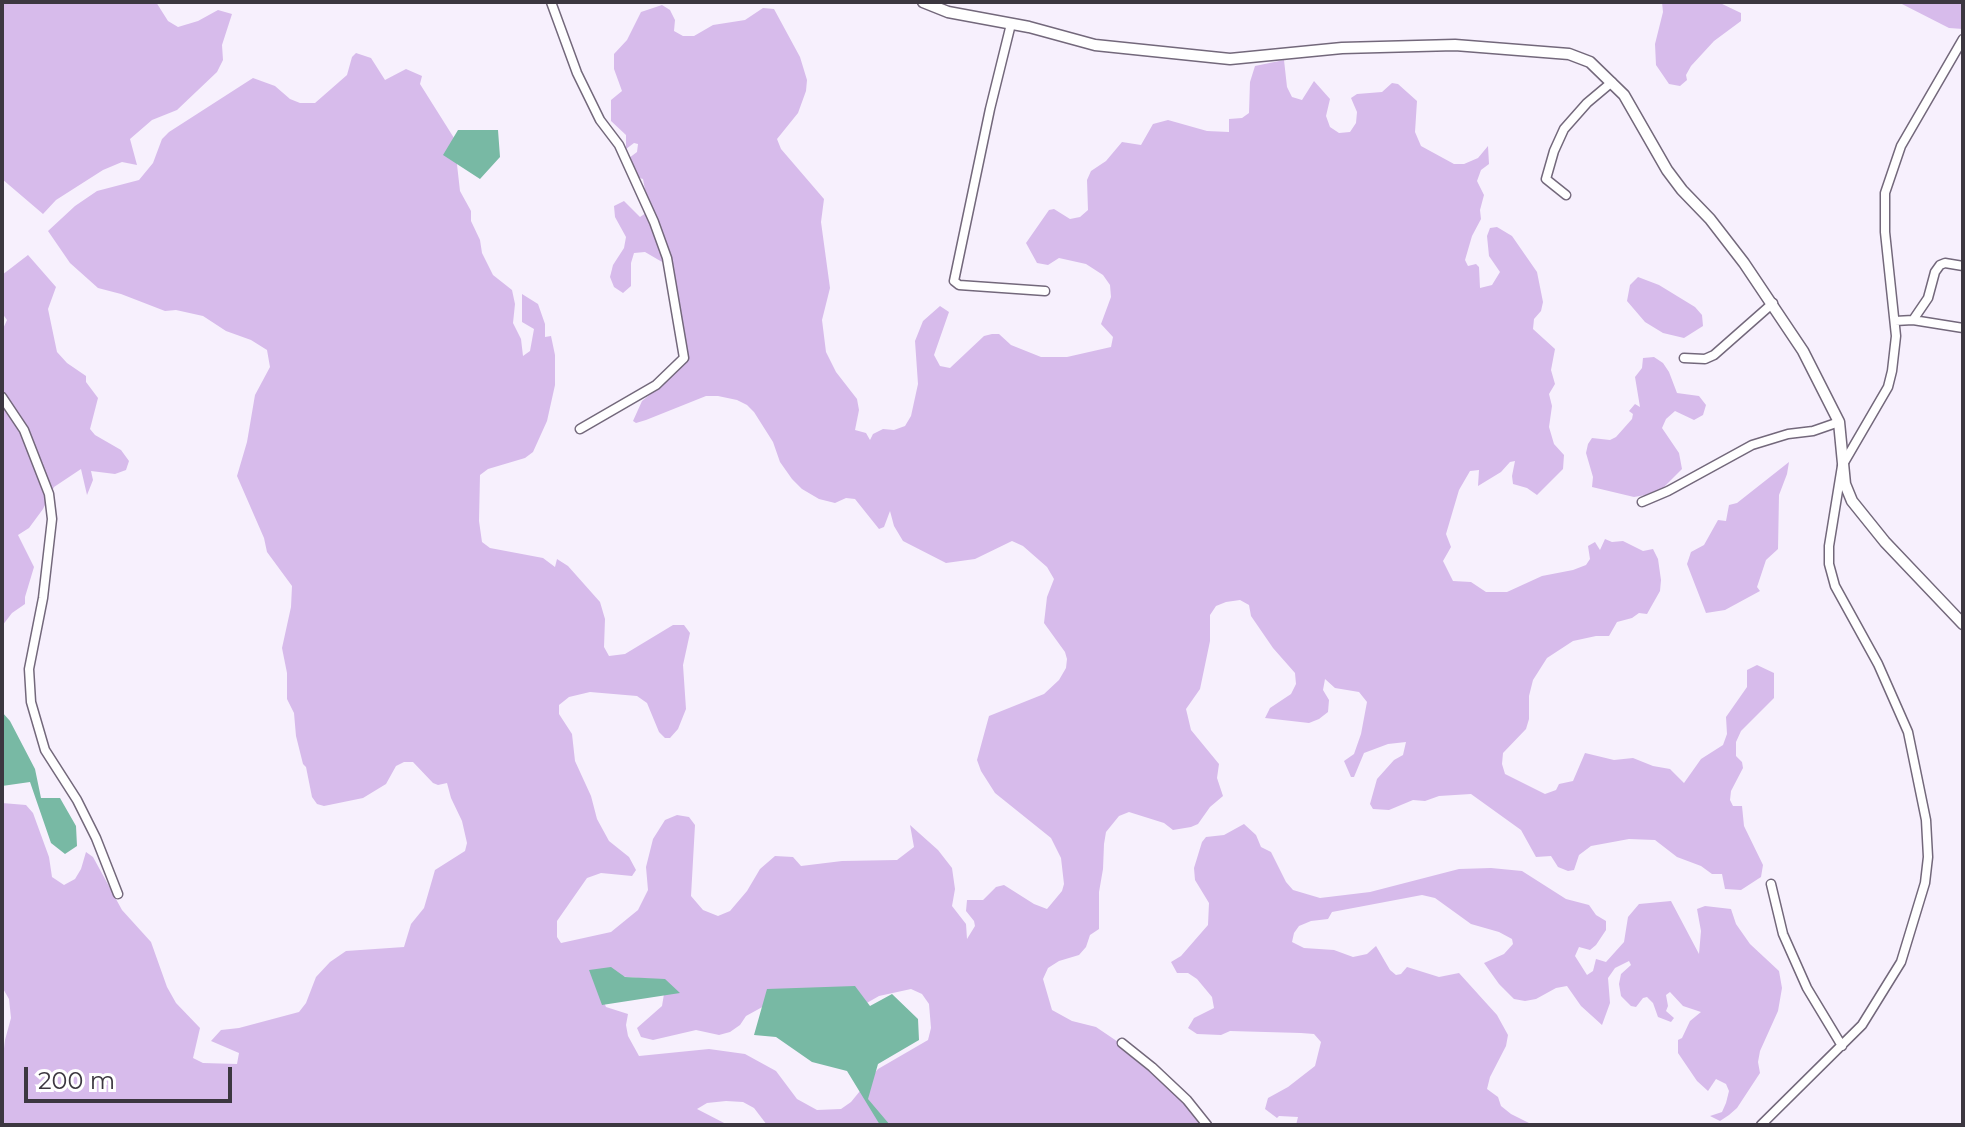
<!DOCTYPE html>
<html>
<head>
<meta charset="utf-8">
<style>
	body { margin:0 }
	#map { position:relative; width:1965px; height:1127px; overflow:hidden; background:#f7f0fd; font-family:Montserrat,sans-serif }
	canvas { display:block }
	.frame { position:absolute; inset:0; border:4px solid #3c3740; pointer-events:none }
	.scale { position:absolute; left:24px; top:1067px; width:208px; height:36px; box-sizing:border-box; border:4px solid #3c3740; border-top:0; padding-left:10px; font-size:24px; line-height:28px; white-space:nowrap; color:#3c3740; -webkit-text-stroke:6px #fff; paint-order:stroke }
</style>
</head>
<body>
<div id="map">
<canvas width="1965" height="1127"></canvas>
<div class="frame"></div>
<div class="scale">200 m</div>
</div>
<script>
const g = document.querySelector('canvas').getContext('2d');
g.lineJoin = 'round';
function fillPath(path, color) { g.fillStyle = color; g.fill(path, 'evenodd'); }
const shape = rows => new Path2D(rows.map(r => 'M' + r).join(''));
function strokePath(path, color, width, dash) { g.strokeStyle = color; g.lineWidth = width; g.lineCap = dash ? 'butt' : 'round'; g.setLineDash(dash || []); g.stroke(path); }
fillPath(shape([
	[2,2,156,2,168,21,178,27,198,21,218,10,232,14,222,45,223,60,217,72,177,110,152,120,130,139,137,165,122,162,103,170,56,200,43,214,2,179],
	[1662,2,1718,2,1741,13,1741,21,1714,41,1691,66,1686,75,1687,80,1680,86,1669,84,1656,65,1655,44,1663,12],
	[1898,2,1963,2,1963,29,1949,28],
	[662,5,670,10,675,20,674,31,683,36,694,36,713,25,745,20,763,8,774,9,800,57,807,80,806,91,798,113,777,139,781,149,824,199,821,222,830,288,822,320,826,352,836,372,857,399,859,410,855,430,866,433,870,440,873,434,883,429,894,430,905,426,911,416,918,384,915,341,923,321,940,306,949,312,934,355,940,366,950,368,984,336,992,334,999,334,1011,345,1041,357,1067,357,1111,347,1113,337,1101,324,1111,297,1110,285,1103,275,1086,264,1059,258,1048,265,1037,263,1026,243,1049,210,1054,209,1070,219,1080,217,1088,210,1087,180,1091,171,1106,161,1122,142,1141,145,1153,124,1168,120,1207,131,1229,132,1229,119,1242,118,1249,113,1250,82,1255,66,1284,60,1287,87,1292,97,1302,100,1314,81,1330,99,1326,116,1330,127,1339,133,1350,132,1356,123,1357,112,1351,98,1357,94,1382,92,1392,83,1398,84,1417,101,1415,132,1421,146,1454,164,1464,164,1478,158,1488,146,1489,164,1481,170,1477,181,1484,195,1480,210,1481,219,1472,236,1465,260,1468,266,1476,264,1479,267,1480,288,1492,285,1500,272,1489,256,1487,236,1490,228,1497,227,1512,236,1537,272,1543,302,1541,311,1534,319,1533,329,1555,349,1551,370,1555,384,1549,394,1552,406,1549,427,1554,444,1564,455,1563,469,1537,495,1527,488,1513,484,1512,476,1515,461,1510,462,1501,472,1478,486,1479,470,1470,471,1459,490,1446,534,1451,547,1443,561,1453,581,1471,582,1486,592,1507,592,1542,576,1573,570,1586,565,1590,559,1588,546,1595,542,1600,550,1605,539,1612,542,1623,541,1643,551,1653,549,1658,559,1661,580,1660,591,1647,614,1639,613,1632,618,1617,622,1609,636,1596,636,1573,641,1547,658,1533,680,1529,696,1529,719,1526,729,1503,753,1502,764,1505,774,1545,794,1556,790,1559,784,1573,781,1585,753,1614,760,1633,758,1653,766,1670,769,1684,783,1701,759,1723,745,1727,734,1726,717,1747,687,1747,670,1757,665,1774,673,1774,698,1741,731,1736,742,1736,756,1742,762,1743,768,1731,791,1730,800,1733,806,1742,806,1744,826,1763,865,1761,877,1741,890,1725,889,1722,874,1712,874,1701,866,1677,857,1655,840,1629,839,1591,846,1579,855,1574,870,1568,871,1558,867,1551,856,1536,857,1521,830,1471,794,1439,796,1425,801,1413,800,1389,810,1373,809,1370,804,1377,779,1394,760,1403,755,1406,742,1388,744,1364,753,1354,777,1351,777,1344,761,1354,754,1361,734,1367,702,1359,692,1335,688,1325,679,1323,690,1329,700,1328,712,1319,719,1309,723,1265,718,1270,708,1291,694,1296,684,1295,673,1273,648,1251,616,1249,605,1240,600,1226,602,1216,606,1210,615,1210,641,1200,689,1186,709,1191,730,1219,764,1217,778,1223,796,1210,807,1198,824,1191,827,1173,830,1164,823,1129,812,1119,816,1106,832,1104,844,1103,869,1099,892,1099,929,1090,935,1086,947,1079,955,1059,961,1048,968,1043,979,1052,1010,1072,1021,1096,1027,1130,1050,1146,1056,1202,1110,1211,1125,767,1125,754,1108,743,1102,726,1101,707,1103,697,1109,728,1125,2,1125,2,1065,5,1040,11,1018,9,999,2,987,2,803,26,805,33,813,49,857,52,877,64,885,75,879,81,869,86,852,93,857,122,910,151,942,167,987,176,1003,200,1028,193,1058,203,1063,237,1064,239,1053,211,1041,221,1030,239,1028,299,1012,306,1003,316,977,330,962,346,951,404,947,411,924,424,908,435,870,465,851,467,843,462,821,451,798,447,783,438,785,433,783,413,762,404,762,396,766,386,784,363,798,324,806,317,804,312,797,306,767,303,764,296,736,294,713,287,699,287,673,282,648,291,607,292,586,267,552,264,538,237,476,247,442,255,395,270,367,267,350,251,340,226,331,203,316,176,310,165,311,121,294,98,288,70,263,48,231,75,206,97,191,139,180,153,163,162,139,169,132,253,78,275,86,290,99,300,103,315,103,347,75,352,57,356,53,371,58,385,80,406,69,422,76,420,84,454,138,460,191,471,211,471,221,480,240,482,253,493,275,512,290,515,304,513,323,521,339,523,356,530,351,534,329,522,322,522,294,538,304,545,324,545,337,551,336,555,355,555,385,547,421,533,452,525,458,488,469,480,475,479,521,482,542,490,548,543,558,555,567,557,559,568,566,600,602,605,619,604,647,609,656,625,654,673,625,684,625,690,633,683,665,686,709,678,729,670,738,665,738,659,732,647,703,637,696,590,692,569,697,559,705,559,714,572,734,575,761,591,796,597,819,609,841,629,857,636,870,632,876,601,873,587,878,557,921,557,937,561,943,611,932,638,910,648,890,646,867,653,839,665,820,677,815,689,817,695,825,691,896,703,910,718,916,730,911,747,891,760,869,775,856,793,857,801,866,842,861,897,860,914,847,910,825,938,850,952,868,955,889,952,906,966,924,967,939,975,926,974,921,966,911,967,900,983,900,996,887,1004,885,1034,904,1047,909,1062,891,1064,884,1061,858,1051,838,995,793,981,771,977,760,989,716,1044,694,1059,680,1066,668,1067,659,1065,652,1044,623,1047,597,1054,579,1047,567,1023,546,1012,541,975,559,946,563,903,541,894,526,890,511,884,527,879,529,855,499,846,498,835,503,819,499,802,489,792,479,780,462,773,442,754,412,747,405,737,400,718,396,706,396,646,420,636,423,633,421,642,401,663,384,679,367,683,355,684,328,675,317,669,266,645,252,634,253,631,263,631,286,623,293,614,287,610,277,613,265,624,248,626,237,615,217,614,206,624,201,640,217,649,211,643,179,636,177,629,158,637,152,638,144,634,143,626,149,626,135,611,121,611,100,622,91,614,69,614,54,627,40,641,12],
	[615,976,651,979,664,994,662,1006,637,1028,641,1037,653,1040,696,1030,719,1035,730,1032,740,1025,746,1016,766,1005,858,1008,879,996,911,989,922,994,929,1004,931,1028,928,1040,878,1069,851,1102,841,1109,817,1110,797,1099,776,1071,745,1054,709,1049,639,1056,628,1036,626,1025,628,1014,606,1007,598,988],
	[28,255,56,287,48,309,57,352,67,363,86,376,86,382,98,398,90,429,95,435,121,450,129,461,126,470,115,474,91,471,93,480,87,495,81,469,54,487,43,509,29,528,18,535,34,567,25,597,25,604,12,613,2,626,2,331,7,320,2,313,2,275],
	[1638,277,1659,285,1695,307,1702,315,1703,326,1684,338,1663,333,1645,322,1627,301,1630,285],
	[1654,357,1663,363,1669,372,1677,393,1699,396,1706,405,1703,415,1694,420,1675,411,1666,419,1662,428,1679,453,1682,469,1662,489,1652,494,1634,497,1592,487,1593,477,1586,453,1588,444,1592,438,1610,440,1616,437,1632,419,1633,414,1629,411,1635,404,1640,407,1635,377,1642,368,1643,358],
	[1789,462,1787,474,1779,495,1778,549,1766,560,1757,587,1760,591,1725,610,1706,613,1687,564,1691,552,1704,545,1718,520,1726,521,1729,505,1737,503],
	[1244,824,1256,835,1261,847,1271,852,1286,882,1293,890,1320,898,1370,892,1459,869,1491,868,1522,871,1566,899,1589,905,1596,915,1606,921,1606,930,1596,945,1590,950,1579,947,1575,956,1587,975,1593,971,1596,959,1606,962,1624,942,1628,917,1639,904,1671,901,1699,954,1701,931,1697,909,1705,906,1731,909,1736,924,1750,944,1779,971,1782,988,1778,1011,1760,1051,1758,1062,1760,1073,1737,1108,1729,1115,1720,1121,1710,1116,1722,1112,1726,1103,1729,1091,1726,1084,1716,1079,1708,1091,1697,1081,1678,1053,1678,1040,1682,1038,1690,1021,1701,1012,1683,1006,1670,992,1666,995,1668,1006,1666,1011,1674,1018,1671,1022,1658,1017,1653,1003,1647,997,1643,998,1636,1007,1631,1006,1621,996,1619,984,1621,974,1631,965,1629,961,1615,968,1608,978,1610,1003,1602,1025,1581,1006,1567,986,1556,988,1536,999,1525,1001,1514,999,1499,984,1484,963,1504,954,1513,944,1512,939,1499,932,1471,924,1435,898,1422,895,1332,912,1328,919,1311,921,1299,926,1294,933,1292,942,1304,948,1334,950,1353,957,1367,954,1376,946,1390,970,1396,975,1401,974,1407,967,1439,977,1459,973,1497,1015,1508,1035,1506,1046,1490,1077,1487,1089,1498,1097,1501,1106,1511,1114,1533,1125,1296,1125,1298,1117,1279,1116,1277,1118,1265,1109,1268,1098,1288,1087,1315,1066,1321,1042,1314,1034,1301,1033,1230,1031,1221,1035,1197,1034,1188,1028,1194,1018,1214,1008,1212,997,1197,979,1188,973,1177,973,1171,962,1181,956,1208,925,1209,903,1195,880,1194,868,1202,842,1206,837,1224,835]
]), '#d7bbeb');
fillPath(shape([
	[458,130,498,130,500,157,480,179,443,155],
	[2,712,10,721,35,769,41,798,60,798,76,826,77,846,65,854,51,843,30,782,2,786],
	[611,967,625,977,665,979,680,993,602,1005,589,970],
	[855,986,870,1006,892,994,918,1019,919,1040,878,1064,868,1099,890,1125,880,1125,847,1071,812,1062,776,1037,754,1035,767,989]
]), '#78b9a4');
const minor = shape([
	[551,2,577,73,600,120,619,145,654,222,667,258,684,358,656,385,580,429],
	[1011,24,990,109,954,281,959,285,1045,291],
	[1566,195,1546,179,1554,151,1564,129,1587,103,1612,82],
	[1913,320,1928,298,1935,272,1940,265,1945,263,1963,266],
	[1895,321,1913,320,1963,328],
	[1684,358,1705,359,1714,355,1773,303],
	[2,397,24,430,49,494,52,519,43,598,29,669,31,702,45,750,77,800,96,838,118,894],
	[1642,502,1668,491,1752,445,1788,434,1813,431,1839,422],
	[1771,884,1783,934,1807,988,1842,1046],
	[1122,1043,1152,1067,1187,1100,1207,1125],
	[1761,1125,1862,1025,1901,962,1925,883,1928,857,1926,820,1908,732,1878,664,1835,586,1829,564,1829,546,1842,466,1888,387,1892,371,1896,336,1885,232,1885,193,1901,146,1963,39]
]);
const tertiary = shape([
	[923,2,948,12,1029,27,1095,45,1230,59,1342,48,1455,45,1569,54,1590,62,1624,95,1667,170,1682,190,1710,219,1744,263,1803,351,1839,422,1845,484,1852,501,1885,542,1963,624]
]);
strokePath(minor, '#73687b', 11);
strokePath(tertiary, '#73687b', 13);
strokePath(minor, '#fff', 8);
strokePath(tertiary, '#fff', 10);
</script>
</body>
</html>
